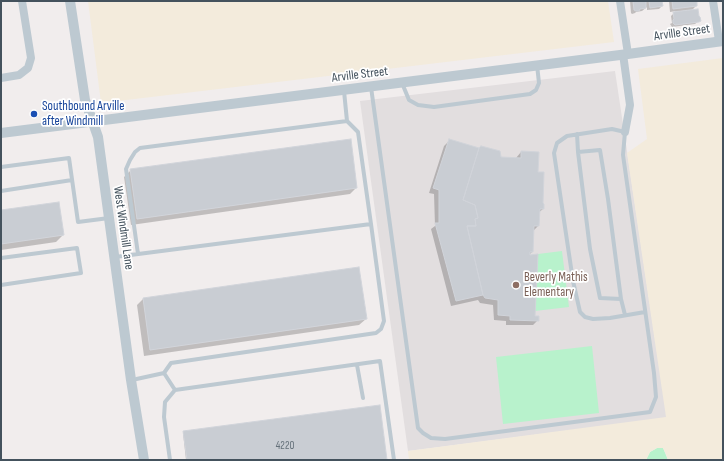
<!DOCTYPE html>
<html>
<head>
<meta charset="utf-8">
<style>
	body { margin:0 }
	#map { position:relative; width:724px; height:461px; overflow:hidden; background:#f1eded; font-family:"Sofia Sans Condensed",sans-serif }
	canvas { display:block }
	.frame { position:absolute; inset:0; border:2px solid #44525d; pointer-events:none }
</style>
</head>
<body>
<div id="map">
<canvas width="724" height="461"></canvas>
<div class="frame"></div>
</div>
<script>
const g = document.querySelector('canvas').getContext('2d');
g.lineJoin = 'round';
function fillPath(path, color) { g.fillStyle = color; g.fill(path, 'evenodd'); }
const shape = rows => new Path2D(rows.map(r => 'M' + r).join(''));
function strokePath(path, color, width, dash) { g.strokeStyle = color; g.lineWidth = width; g.lineCap = dash ? 'butt' : 'round'; g.setLineDash(dash || []); g.stroke(path); }
function drawText(font, color, halo, rows, align = 'center') {
  g.font = font + ' "Sofia Sans Condensed",sans-serif'; g.lineWidth = 3.5; g.setLineDash([]); g.textBaseline = 'middle'; g.strokeStyle = halo; g.fillStyle = color; for (const [text, x, y, turn = 0] of rows) {
    g.save(); g.translate(x, y); g.rotate((+turn || 0) * Math.PI / 180); g.textAlign = isNaN(turn) ? turn : align; if (halo) g.strokeText(text, 0, 0); g.fillText(text, 0, 0); g.restore();
  }
}
fillPath(shape([
	[615,71,667,418,408,451,360,101]
]), '#e2dedf');
fillPath(shape([
	[562,251,569,307,535,311,538,254],
	[592,346,599,413,503,424,496,357],
	[657,448,663,448,668,460,646,460,650,452]
]), '#b8f2cc');
fillPath(shape([
	[88,1,608,1,614,42,101,103],
	[723,58,723,460,668,460,666,454,663,448,657,448,650,452,646,460,409,460,408,451,666,417,627,153,647,139,638,69]
]), '#f3ebdc');
fillPath(shape([
	[630,1,661,1,662,6,659,9,647,10,647,7,642,11,636,12,635,13,632,14,631,13],
	[669,1,696,1,696,6,691,11,700,20,695,24,672,27,670,24,672,23,671,16,676,11,670,12],
	[449,141,500,158,516,158,521,152,537,173,543,209,538,213,538,226,533,231,532,252,528,256,534,317,538,320,533,325,506,325,506,321,494,320,493,305,480,303,478,300,451,306,431,229,435,226,434,194,429,193,444,146],
	[131,170,356,188,350,194,131,225,124,177],
	[1,211,63,235,56,242,1,250],
	[143,299,366,319,359,325,144,356,137,305],
	[184,432,386,460,186,460,183,433]
]), '#0003');
const building = shape([
	[633,1,646,1,646,8,640,9,639,11,636,11,634,10,633,1],
	[649,1,662,1,663,6,650,8,649,1],
	[672,1,697,1,697,6,673,9,672,1],
	[698,9,699,16,700,17,701,21,699,22,675,25,673,23,673,20,674,19,673,12,698,9],
	[351,139,357,188,137,219,130,169,351,139],
	[449,139,479,148,463,200,475,205,478,218,475,219,476,226,467,226,483,295,456,301,435,223,439,223,439,190,433,188,449,139],
	[481,146,500,151,501,157,521,158,521,151,539,152,538,172,544,172,543,203,544,204,544,209,540,209,539,226,534,226,533,252,530,252,530,255,538,254,535,316,539,316,539,321,510,320,510,316,498,315,498,300,485,298,483,295,467,226,476,226,475,219,478,218,475,205,463,200,479,148,481,146],
	[59,202,64,235,1,244,1,210,59,202],
	[359,267,367,319,150,350,143,298,359,267],
	[380,405,387,460,187,460,183,431,380,405]
]);
fillPath(building, '#c9cdd3');
strokePath(building, '#d1d4da', 1);
strokePath(shape([
	[402,83,409,100,418,105,434,107,530,94,536,90,539,83,537,65],
	[371,87,418,428,423,433,431,438,445,439,650,412,656,397,654,373,623,155,625,132,612,129,567,136,557,143,554,153,573,281,580,312,585,317,593,319,610,318,645,312],
	[577,134,578,152,590,249,600,298,621,299],
	[578,152,600,150,608,199,621,299,625,315],
	[1,167,69,158,78,222,109,218],
	[1,191,72,180],
	[138,254,126,169,130,160,135,152,140,148,347,121],
	[115,257,371,224,358,132,347,121,344,91],
	[1,258,77,248,81,273,1,285],
	[357,365,363,398],
	[164,373,175,390],
	[132,380,164,373,171,363,376,333,381,329,384,321,371,224],
	[170,460,164,417,165,402,175,390,380,361,394,460]
]), '#bdc9d1', 4);
strokePath(shape([
	[620,1,628,54],
	[713,1,719,41],
	[623,54,630,105,625,132],
	[1,78,19,75,28,68,31,58,22,1]
]), '#bdc9d1', 8);
strokePath(shape([
	[70,1,85,100,98,137,131,380,144,460],
	[1,133,628,54,723,41]
]), '#bdc9d1', 10);
for (const [x, y, r, color] of [
	[34,114,4,"#1a4fb4"],
	[516,285,4,"#8d6e63"]
]) { const dot = new Path2D(); dot.arc(x, y, r, 0, 2 * Math.PI); g.fillStyle = color; g.fill(dot); strokePath(dot, '#fff', 1.5); }
drawText('11px', '#65717a', null, [
	["4220",285,446]
]);
drawText('13px', '#44525d', '#fff', [
	["Arville Street",682,33,-8],
	["Arville Street",360,75,-7],
	["West Windmill Lane",123,228,82]
]);
drawText('13px', '#164399', '#fff', [
	["Southbound Arville",42,107],
	["after Windmill",42,122]
], 'left');
drawText('13px', '#785e54', '#fff', [
	["Beverly Mathis",524,278],
	["Elementary",524,293]
], 'left');
</script>
</body>
</html>
